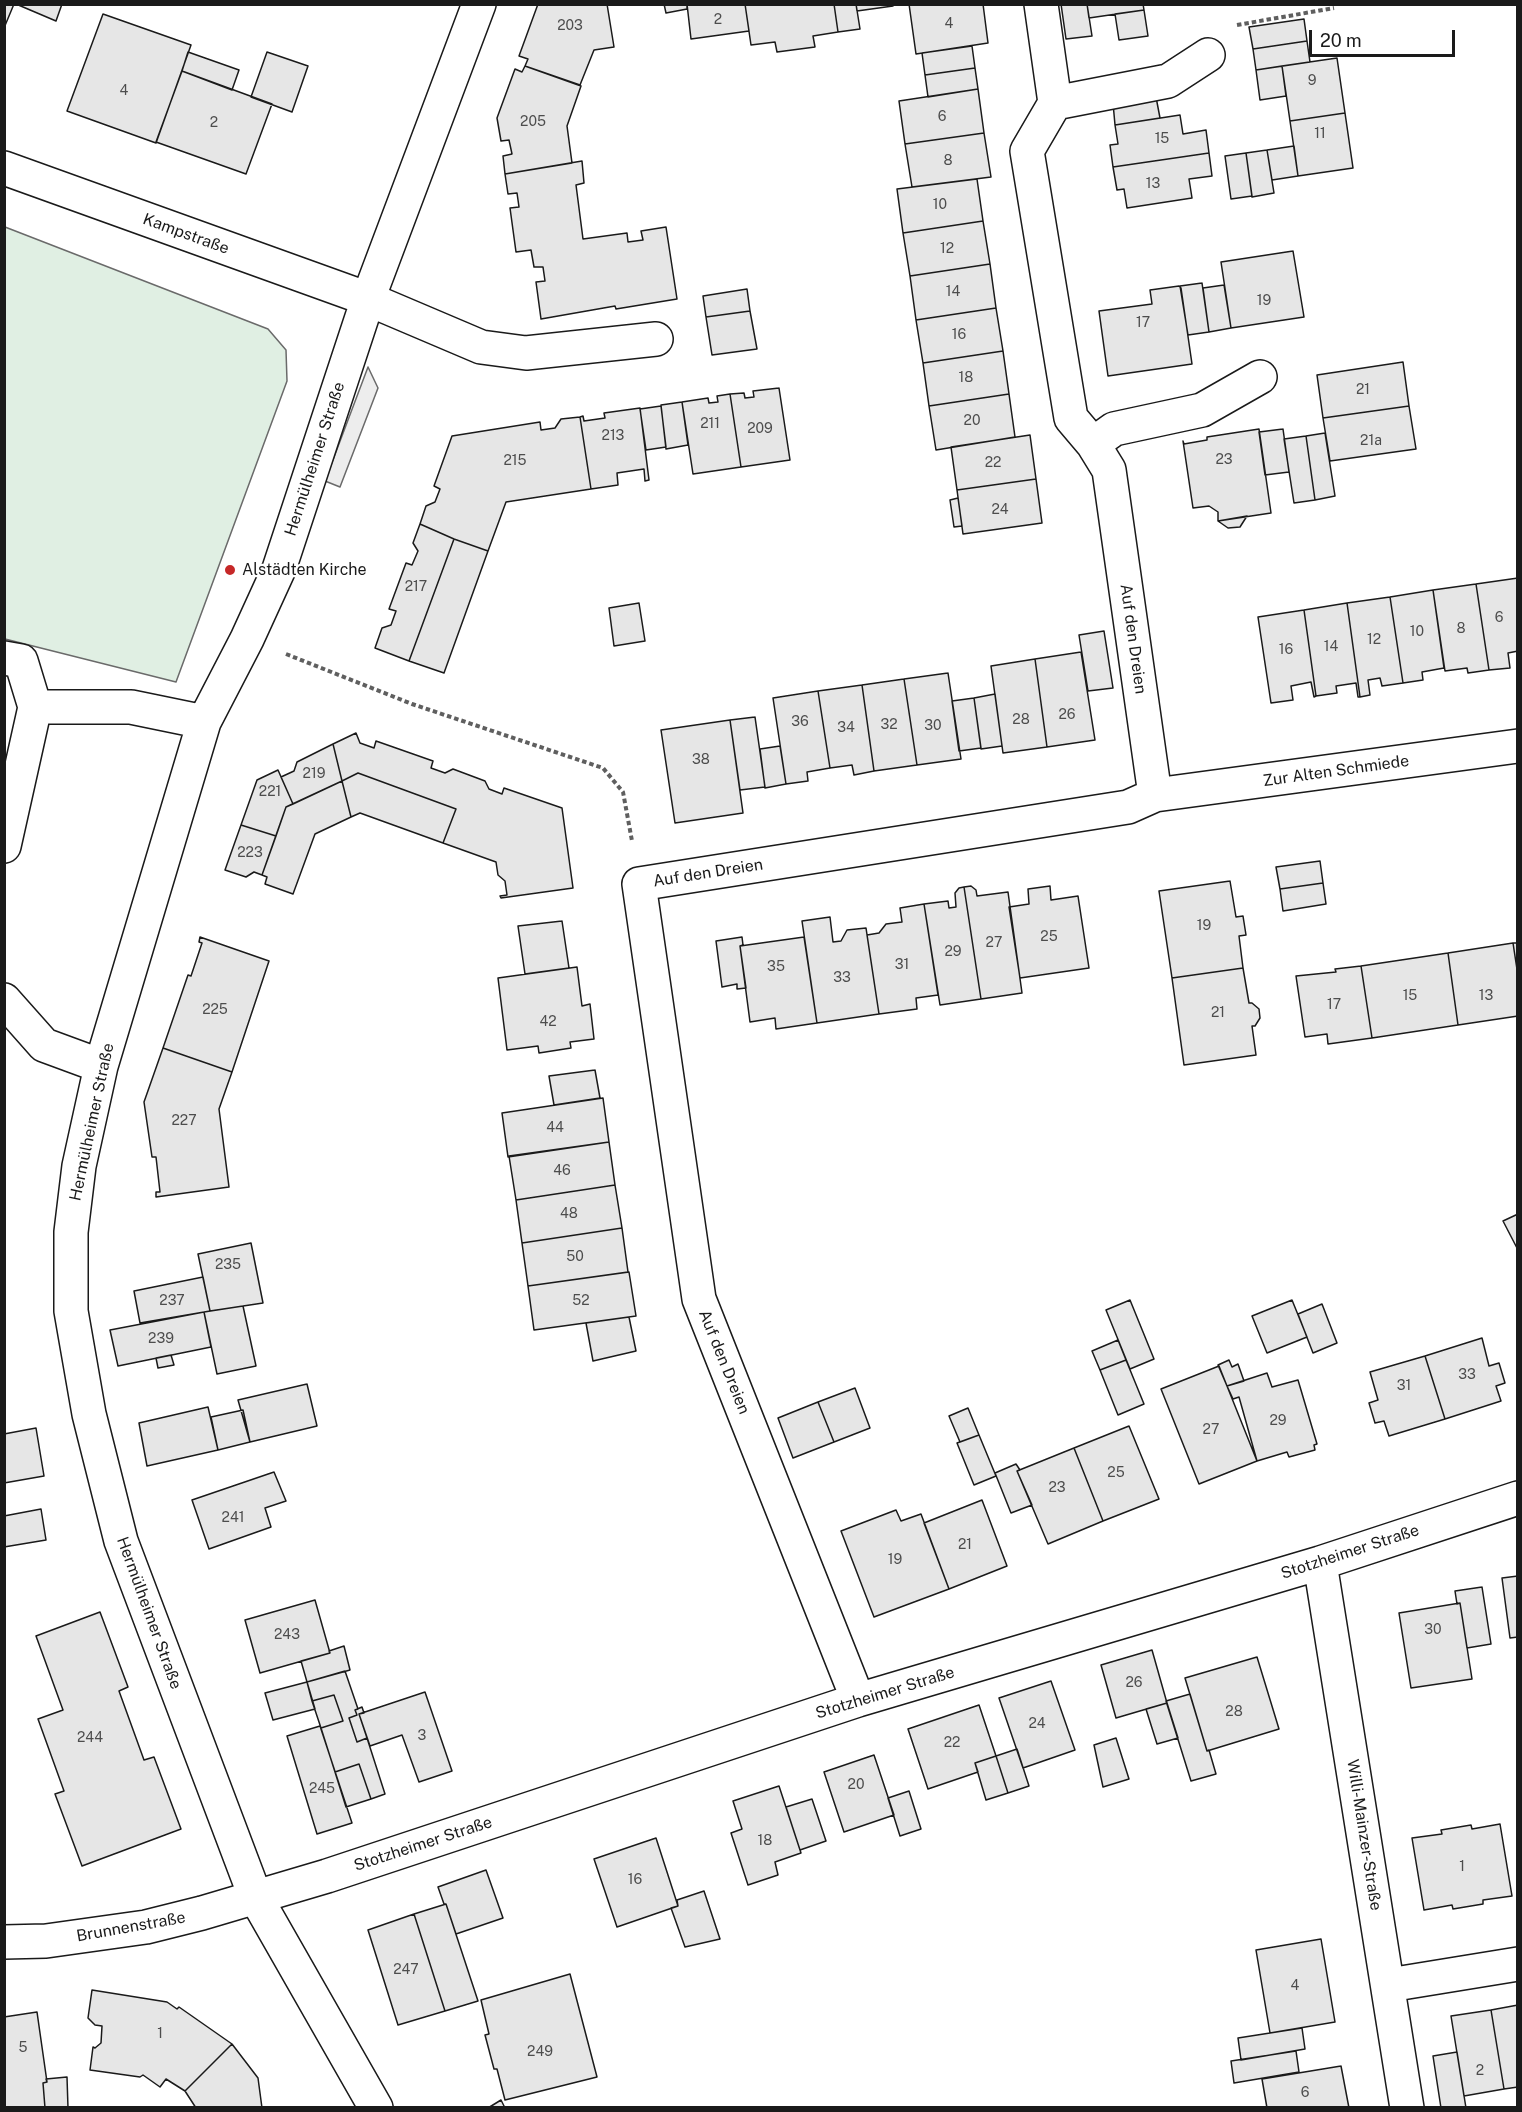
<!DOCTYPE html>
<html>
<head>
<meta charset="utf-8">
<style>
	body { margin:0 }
	#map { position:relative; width:1522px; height:2112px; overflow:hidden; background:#fff; font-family:"Public Sans",sans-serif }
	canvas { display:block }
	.frame { position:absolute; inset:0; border:6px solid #1a1a1a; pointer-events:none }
	.scale { position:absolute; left:1309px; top:30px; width:146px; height:27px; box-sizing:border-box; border:3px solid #1a1a1a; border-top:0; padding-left:8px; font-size:18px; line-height:21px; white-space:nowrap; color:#1a1a1a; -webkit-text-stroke:4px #fff; paint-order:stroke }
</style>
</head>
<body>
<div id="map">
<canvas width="1522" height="2112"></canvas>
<div class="frame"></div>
<div class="scale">20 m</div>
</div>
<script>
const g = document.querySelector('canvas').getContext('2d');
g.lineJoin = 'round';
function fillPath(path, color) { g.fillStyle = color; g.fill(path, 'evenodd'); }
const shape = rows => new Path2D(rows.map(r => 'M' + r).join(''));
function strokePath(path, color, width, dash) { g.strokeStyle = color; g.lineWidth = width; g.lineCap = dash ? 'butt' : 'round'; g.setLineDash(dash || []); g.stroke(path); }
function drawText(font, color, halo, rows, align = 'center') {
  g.font = font + ' "Public Sans",sans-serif'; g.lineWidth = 4.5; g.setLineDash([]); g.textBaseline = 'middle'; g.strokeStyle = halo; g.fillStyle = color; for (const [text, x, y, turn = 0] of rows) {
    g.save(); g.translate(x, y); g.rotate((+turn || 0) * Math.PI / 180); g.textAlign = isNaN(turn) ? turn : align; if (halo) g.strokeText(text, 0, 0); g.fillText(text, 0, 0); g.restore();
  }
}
const green = shape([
	[5,227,268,329,286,350,287,381,176,682,5,639,5,227]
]);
fillPath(green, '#e0efe3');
strokePath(green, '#6a6a6a', 1.5);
const parking = shape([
	[368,367,378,388,340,487,325,481,368,367]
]);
fillPath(parking, '#ededed');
strokePath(parking, '#6a6a6a', 1.5);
const building = shape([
	[4,4,14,4,4,28,4,4],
	[16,4,62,4,56,21,16,4],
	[538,4,607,4,614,47,594,50,580,85,525,66,528,59,519,56,538,4],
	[664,4,687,4,687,9,666,13,664,4],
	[687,4,745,4,749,31,691,39,687,4],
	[745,4,834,4,838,32,813,36,815,47,777,52,775,42,751,45,745,4],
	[834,4,856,4,860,29,838,32,834,4],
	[856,4,893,4,893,6,857,11,856,4],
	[909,4,983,4,988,43,916,54,909,4],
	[1061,4,1087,4,1092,36,1066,39,1061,4],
	[1087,4,1143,4,1144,10,1089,18,1087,4],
	[1144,10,1148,36,1119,40,1115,14,1144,10],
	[103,14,191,45,156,143,67,111,103,14],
	[1304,19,1307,41,1253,49,1249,27,1304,19],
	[1307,41,1310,62,1256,70,1253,49,1307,41],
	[972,46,975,68,925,75,922,53,972,46],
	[188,52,239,70,232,90,182,71,188,52],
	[267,52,308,66,292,112,251,97,267,52],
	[1337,58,1345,113,1290,121,1282,66,1337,58],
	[525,66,581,86,567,126,572,163,505,174,503,156,512,154,509,140,501,141,497,118,515,69,522,72,525,66],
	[1282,66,1286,96,1260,100,1256,70,1282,66],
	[975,68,978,89,928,97,925,75,975,68],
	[182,71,272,104,246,174,156,142,182,71],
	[978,89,984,133,905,144,899,101,978,89],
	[1156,97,1160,118,1115,125,1113,103,1156,97],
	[1345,113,1353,168,1298,176,1290,121,1345,113],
	[1180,115,1183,134,1206,130,1209,153,1113,167,1110,145,1118,144,1115,125,1180,115],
	[984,133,991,177,912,187,905,144,984,133],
	[1294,146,1298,176,1272,180,1267,150,1294,146],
	[1267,150,1274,193,1252,197,1246,153,1267,150],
	[1209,153,1212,176,1189,179,1192,198,1127,208,1124,189,1117,190,1113,167,1209,153],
	[1246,153,1252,196,1231,199,1225,156,1246,153],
	[582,161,584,183,576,185,583,239,627,233,628,242,643,240,641,231,666,227,677,299,616,309,615,306,541,319,536,282,545,281,543,267,534,267,531,250,516,252,510,208,519,207,517,193,508,194,505,174,582,161],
	[977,179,983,221,903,233,897,189,977,179],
	[983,221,990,264,910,276,903,233,983,221],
	[1293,251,1304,317,1231,328,1221,262,1293,251],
	[990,264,996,308,916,320,910,276,990,264],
	[1202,283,1209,332,1188,335,1180,286,1202,283],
	[1224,285,1231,328,1209,332,1203,288,1224,285],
	[1179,286,1181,288,1192,364,1108,376,1099,311,1152,304,1150,290,1179,286],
	[747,289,750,311,706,317,703,296,747,289],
	[996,308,1003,351,923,363,916,320,996,308],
	[750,311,757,349,712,355,706,317,750,311],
	[1003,351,1009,394,929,406,923,363,1003,351],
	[1403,362,1409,406,1323,418,1317,375,1403,362],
	[779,388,790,460,741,467,730,394,744,393,745,398,754,397,753,391,779,388],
	[730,394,741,467,693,474,682,402,708,398,709,403,718,402,717,396,730,394],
	[1009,394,1015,437,936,450,929,406,1009,394],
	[682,402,688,445,666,449,661,405,682,402],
	[661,406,666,447,646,450,640,409,661,406],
	[1409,406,1416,449,1330,461,1323,418,1409,406],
	[640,408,649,480,645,481,644,469,617,473,618,485,591,489,580,417,583,416,584,421,605,418,604,413,640,408],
	[580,417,591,489,506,502,488,551,454,539,420,524,426,506,435,502,440,489,434,486,452,436,540,422,541,430,555,428,561,419,580,417],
	[1259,429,1271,513,1218,521,1218,512,1209,506,1193,508,1183,441,1184,444,1207,440,1207,437,1259,429],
	[1283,429,1289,472,1265,475,1259,432,1283,429],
	[1325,433,1335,496,1315,500,1306,436,1325,433],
	[1030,435,1036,479,957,490,951,447,1030,435],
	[1306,436,1315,500,1294,503,1284,439,1306,436],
	[1036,479,1042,523,963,534,957,490,1036,479],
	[958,498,962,526,954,527,950,500,958,498],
	[1247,516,1240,527,1228,528,1218,521,1247,516],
	[420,524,454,539,409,661,375,648,382,628,391,625,396,611,389,609,406,563,412,565,418,551,413,543,420,524],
	[454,539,488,551,444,673,409,661,454,539],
	[1518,578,1518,651,1508,653,1510,668,1489,670,1476,584,1518,578],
	[1476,584,1489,670,1468,673,1467,668,1445,671,1433,590,1476,584],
	[1433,590,1444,668,1422,672,1423,680,1403,683,1390,597,1433,590],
	[1390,597,1403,683,1382,686,1380,678,1368,680,1370,695,1360,697,1347,603,1390,597],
	[639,603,645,641,614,646,609,608,639,603],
	[1347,603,1360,697,1358,697,1356,683,1336,686,1337,693,1316,696,1304,610,1347,603],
	[1304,610,1316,696,1314,697,1311,682,1291,686,1293,700,1271,703,1258,617,1304,610],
	[1104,631,1113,688,1088,691,1079,635,1104,631],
	[1081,652,1095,740,1047,747,1035,659,1081,652],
	[1035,659,1047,747,1003,753,991,666,1035,659],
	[948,673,961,759,917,765,904,679,948,673],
	[904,679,917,765,874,771,862,685,904,679],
	[862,685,874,771,854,775,852,765,830,768,818,691,862,685],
	[818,691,830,768,807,772,808,781,786,784,773,698,818,691],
	[995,694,1002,746,981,749,974,698,995,694],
	[974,698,981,748,959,751,952,701,974,698],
	[755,717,765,787,740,790,730,720,755,717],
	[730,720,743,813,675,823,661,730,730,720],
	[356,733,360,743,374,748,376,741,433,761,431,768,445,773,453,769,485,781,489,789,502,794,504,788,562,808,573,888,501,898,500,896,507,895,505,881,498,875,496,862,443,843,456,809,358,773,342,781,333,744,356,733],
	[333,744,342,781,293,804,281,777,294,771,297,762,333,744],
	[780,746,786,784,765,788,760,749,780,746],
	[278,770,293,804,286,807,276,836,241,825,257,780,278,770],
	[358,773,456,809,443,843,360,813,351,817,342,781,358,773],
	[342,781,351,817,315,834,293,894,265,884,267,877,262,875,286,807,342,781],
	[241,825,276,836,262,875,254,872,246,877,225,870,241,825],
	[1320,861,1323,883,1280,889,1276,867,1320,861],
	[1230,881,1236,917,1243,916,1246,935,1239,936,1243,968,1172,978,1159,891,1230,881],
	[1323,883,1326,904,1283,911,1280,889,1323,883],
	[971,886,976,890,977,896,1008,892,1022,993,981,999,964,887,971,886],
	[1050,886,1051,900,1078,896,1089,968,1020,978,1009,907,1029,904,1028,889,1050,886],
	[964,887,981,999,940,1005,924,904,948,901,949,908,956,907,955,893,959,888,964,887],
	[924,904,938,995,916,998,917,1009,879,1014,867,935,879,933,886,924,902,922,900,908,924,904],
	[830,917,833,942,841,941,847,930,866,928,879,1014,817,1023,802,921,830,917],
	[562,921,569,968,525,974,518,926,562,921],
	[200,937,269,961,232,1072,163,1048,188,975,191,976,202,943,199,942,200,937],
	[742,937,743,945,740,946,746,988,737,989,737,984,722,987,716,941,742,937],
	[804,937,817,1023,776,1029,775,1018,750,1022,740,946,804,937],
	[1513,943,1518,976,1518,1016,1458,1025,1448,953,1513,943],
	[1513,943,1518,943,1518,976,1513,943],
	[1448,953,1458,1025,1372,1038,1361,966,1448,953],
	[1361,966,1372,1038,1328,1044,1327,1034,1305,1037,1296,976,1336,972,1335,969,1361,966],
	[577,967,582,1006,590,1004,594,1039,570,1042,571,1048,539,1053,538,1046,507,1050,498,978,577,967],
	[1243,968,1249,1003,1252,1003,1259,1009,1260,1018,1255,1026,1252,1026,1256,1055,1184,1065,1172,978,1243,968],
	[163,1048,232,1072,219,1109,229,1187,156,1197,156,1192,160,1192,156,1157,152,1157,144,1102,163,1048],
	[595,1070,600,1098,554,1105,549,1076,595,1070],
	[603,1098,609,1142,508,1157,502,1113,603,1098],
	[609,1142,615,1185,516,1200,509,1156,609,1142],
	[615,1185,622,1228,522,1243,516,1200,615,1185],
	[1518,1214,1518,1250,1503,1221,1518,1214],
	[622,1228,628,1272,528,1286,522,1243,622,1228],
	[251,1243,263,1303,210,1311,198,1254,251,1243],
	[629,1272,636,1316,534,1330,528,1286,629,1272],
	[203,1277,210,1311,140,1323,134,1291,203,1277],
	[1130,1300,1154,1359,1130,1369,1106,1310,1130,1300],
	[1292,1300,1307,1337,1267,1353,1252,1316,1292,1300],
	[1322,1304,1337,1343,1313,1353,1298,1314,1322,1304],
	[243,1306,256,1366,217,1374,204,1312,243,1306],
	[204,1312,211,1347,118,1366,110,1330,204,1312],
	[629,1317,636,1351,593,1361,586,1323,629,1317],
	[1482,1338,1489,1366,1499,1363,1505,1383,1496,1386,1501,1401,1445,1419,1425,1356,1482,1338],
	[1118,1340,1126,1360,1100,1370,1092,1351,1118,1340],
	[171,1355,174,1365,158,1368,156,1358,171,1355],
	[1425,1356,1445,1419,1389,1436,1384,1421,1375,1423,1369,1403,1378,1400,1370,1372,1425,1356],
	[1126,1360,1144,1404,1118,1415,1100,1370,1126,1360],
	[1229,1360,1232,1367,1238,1364,1244,1381,1227,1386,1218,1365,1229,1360],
	[1219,1366,1257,1461,1199,1484,1161,1389,1219,1366],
	[1267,1373,1272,1387,1298,1380,1317,1444,1314,1445,1315,1450,1289,1457,1287,1452,1257,1461,1239,1397,1233,1399,1227,1386,1267,1373],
	[307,1384,317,1426,250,1442,238,1400,307,1384],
	[855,1388,870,1428,834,1442,818,1402,855,1388],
	[818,1402,834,1442,793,1458,778,1418,818,1402],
	[208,1407,218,1450,147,1466,139,1423,208,1407],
	[968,1408,979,1435,960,1442,949,1416,968,1408],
	[243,1410,250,1442,218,1450,211,1417,243,1410],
	[1129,1426,1159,1499,1103,1521,1074,1448,1129,1426],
	[36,1428,44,1476,4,1483,4,1434,36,1428],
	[979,1435,996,1476,974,1485,957,1443,979,1435],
	[1074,1448,1103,1521,1048,1544,1017,1471,1074,1448],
	[1016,1464,1020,1470,1017,1471,1032,1505,1011,1513,995,1473,1016,1464],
	[274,1472,286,1501,265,1508,271,1527,209,1549,192,1500,274,1472],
	[982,1500,1007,1566,949,1589,924,1523,982,1500],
	[41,1509,46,1540,4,1547,4,1516,41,1509],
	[896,1510,901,1521,921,1514,949,1589,874,1617,841,1531,896,1510],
	[1518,1576,1518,1637,1510,1638,1502,1578,1518,1576],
	[1482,1587,1491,1644,1467,1648,1460,1603,1457,1604,1455,1591,1482,1587],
	[315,1600,330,1653,260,1673,245,1620,315,1600],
	[1460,1603,1472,1679,1411,1688,1399,1613,1460,1603],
	[100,1612,128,1687,119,1691,144,1760,154,1757,181,1829,82,1866,55,1794,64,1791,38,1719,63,1710,36,1636,100,1612],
	[344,1646,350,1670,307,1682,301,1661,330,1653,329,1651,344,1646],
	[1152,1650,1167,1703,1116,1718,1101,1665,1152,1650],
	[1257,1657,1279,1729,1207,1751,1185,1678,1257,1657],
	[345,1671,358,1709,355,1710,357,1715,349,1718,357,1742,367,1738,385,1794,371,1799,359,1764,335,1772,321,1728,343,1721,334,1695,312,1701,307,1682,345,1671],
	[1051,1681,1075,1750,1023,1768,999,1698,1051,1681],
	[307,1682,315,1709,273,1720,265,1693,307,1682],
	[425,1692,452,1771,419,1782,402,1735,370,1746,359,1714,425,1692],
	[1190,1694,1207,1751,1209,1750,1216,1774,1191,1781,1166,1701,1190,1694],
	[334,1695,343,1721,321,1728,312,1701,334,1695],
	[1167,1703,1178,1738,1157,1744,1146,1709,1167,1703],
	[979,1705,996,1756,975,1763,978,1772,928,1789,908,1729,979,1705],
	[362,1707,364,1713,359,1714,367,1738,357,1742,349,1718,357,1715,355,1710,362,1707],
	[320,1726,352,1823,317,1834,287,1736,320,1726],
	[1116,1738,1129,1779,1103,1787,1094,1745,1116,1738],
	[1017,1749,1029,1786,1008,1793,996,1756,1017,1749],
	[874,1755,894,1815,844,1832,824,1772,874,1755],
	[996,1756,1008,1793,986,1800,975,1763,996,1756],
	[359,1764,371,1799,346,1807,335,1772,359,1764],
	[779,1786,801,1853,775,1862,778,1875,748,1885,731,1833,742,1829,733,1801,779,1786],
	[909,1791,921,1829,900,1836,888,1798,909,1791],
	[812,1799,826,1841,800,1850,786,1807,812,1799],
	[1500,1824,1512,1896,1483,1900,1483,1904,1453,1909,1452,1905,1424,1910,1412,1838,1442,1834,1441,1830,1471,1825,1472,1829,1500,1824],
	[656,1838,678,1906,617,1927,594,1859,656,1838],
	[486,1870,503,1918,456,1934,446,1904,444,1904,438,1887,486,1870],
	[704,1891,720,1939,685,1947,671,1908,678,1906,677,1900,704,1891],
	[446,1904,478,2001,445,2011,414,1914,446,1904],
	[414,1914,445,2011,398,2025,368,1930,414,1914],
	[1321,1939,1335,2022,1270,2033,1256,1950,1321,1939],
	[570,1974,597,2077,505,2100,497,2069,494,2069,485,2035,489,2034,481,2000,570,1974],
	[92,1990,167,2002,177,2009,179,2007,232,2044,185,2091,166,2079,160,2087,143,2075,140,2077,90,2070,93,2047,95,2048,101,2043,102,2026,95,2025,88,2018,92,1990],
	[1518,2005,1518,2087,1504,2089,1491,2010,1518,2005],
	[1491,2010,1504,2089,1464,2096,1451,2016,1491,2010],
	[37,2012,47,2082,43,2083,45,2108,4,2108,4,2017,37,2012],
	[1302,2028,1305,2049,1241,2060,1238,2038,1302,2028],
	[232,2044,258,2078,262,2108,196,2108,185,2091,232,2044],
	[1296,2051,1299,2072,1234,2083,1231,2061,1296,2051],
	[1457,2052,1466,2108,1441,2108,1433,2056,1457,2052],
	[1341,2066,1349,2108,1267,2108,1262,2079,1341,2066],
	[67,2077,68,2108,45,2108,43,2083,47,2082,46,2079,67,2077],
	[501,2100,505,2108,488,2108,501,2100]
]);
fillPath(building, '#e6e6e6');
strokePath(building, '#1a1a1a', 1.5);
const minor = shape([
	[1041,4,1055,103,1027,151,1071,418,1093,444,1109,470,1155,795],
	[1055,103,1168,81,1208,55],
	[4,168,368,299,481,347,526,353,656,339],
	[1093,444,1114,429,1202,410,1260,377],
	[4,658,21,661,35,707,4,846],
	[35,707,131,707,204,722],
	[4,1000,44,1045,101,1066],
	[1320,1563,1407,2108],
	[858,1700,699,1299,639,884,1128,807,1155,795,1518,746],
	[4,1942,46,1941,146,1927,202,1913,327,1876,858,1700,1320,1563,1518,1498],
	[1389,1985,1518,1964],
	[376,2108,255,1896,121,1541,89,1414,71,1311,71,1232,79,1166,101,1066,204,722,247,639,279,569,368,299,479,4]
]);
strokePath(minor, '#1a1a1a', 36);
strokePath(shape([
	[1237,25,1334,8],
	[286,654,412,704,603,768,623,792,632,841]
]), '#5f5f5f', 4, [4.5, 3]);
strokePath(minor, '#fff', 33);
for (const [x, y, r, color] of [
	[230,570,6,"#c62828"]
]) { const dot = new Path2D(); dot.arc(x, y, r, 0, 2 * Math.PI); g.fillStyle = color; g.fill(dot); strokePath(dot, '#fff', 2); }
drawText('14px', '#4d4d4d', null, [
	["2",718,20],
	["4",949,24],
	["203",570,26],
	["9",1312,81],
	["4",124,91],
	["6",942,117],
	["205",533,122],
	["2",214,123],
	["11",1320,134],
	["15",1162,139],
	["8",948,161],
	["13",1153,184],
	["10",940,205],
	["12",947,249],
	["14",953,292],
	["19",1264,301],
	["17",1143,323],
	["16",959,335],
	["18",966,378],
	["21",1363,390],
	["20",972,421],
	["211",710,424],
	["209",760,429],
	["213",613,436],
	["21a",1371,441],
	["23",1224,460],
	["215",515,461],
	["22",993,463],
	["24",1000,510],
	["217",416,587],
	["6",1499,618],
	["8",1461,629],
	["10",1417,632],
	["12",1374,640],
	["14",1331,647],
	["16",1286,650],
	["26",1067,715],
	["28",1021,720],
	["36",800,722],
	["32",889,725],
	["30",933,726],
	["34",846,728],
	["38",701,760],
	["219",314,774],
	["221",270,792],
	["223",250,853],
	["19",1204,926],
	["25",1049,937],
	["27",994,943],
	["29",953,952],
	["31",902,965],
	["35",776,967],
	["33",842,978],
	["15",1410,996],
	["13",1486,996],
	["17",1334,1005],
	["225",215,1010],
	["21",1218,1013],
	["42",548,1022],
	["227",184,1121],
	["44",555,1128],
	["46",562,1171],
	["48",569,1214],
	["50",575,1257],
	["235",228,1265],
	["237",172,1301],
	["52",581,1301],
	["239",161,1339],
	["33",1467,1375],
	["31",1404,1386],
	["29",1278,1421],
	["27",1211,1430],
	["25",1116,1473],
	["23",1057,1488],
	["241",233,1518],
	["21",965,1545],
	["19",895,1560],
	["30",1433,1630],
	["243",287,1635],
	["26",1134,1683],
	["28",1234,1712],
	["24",1037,1724],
	["3",422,1736],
	["244",90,1738],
	["22",952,1743],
	["20",856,1785],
	["245",322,1789],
	["18",765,1841],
	["1",1462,1867],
	["16",635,1880],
	["247",406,1970],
	["4",1295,1986],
	["1",160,2034],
	["5",23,2048],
	["249",540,2052],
	["2",1480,2071],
	["6",1305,2093]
]);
drawText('16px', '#1a1a1a', '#fff', [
	["Kampstraße",186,234,20],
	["Hermülheimer Straße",315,459,-72],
	["Auf den Dreien",1133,639,82],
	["Zur Alten Schmiede",1336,771,-8],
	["Auf den Dreien",708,873,-9],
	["Hermülheimer Straße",92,1122,-78],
	["Auf den Dreien",724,1362,68],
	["Stotzheimer Straße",1350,1552,-18],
	["Hermülheimer Straße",149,1613,70],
	["Stotzheimer Straße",885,1693,-17],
	["Willi-Mainzer-Straße",1364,1835,81],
	["Stotzheimer Straße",423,1844,-18],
	["Brunnenstraße",131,1927,-10]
]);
drawText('16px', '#1a1a1a', '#fff', [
	["Alstädten Kirche",242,570]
], 'left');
</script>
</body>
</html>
